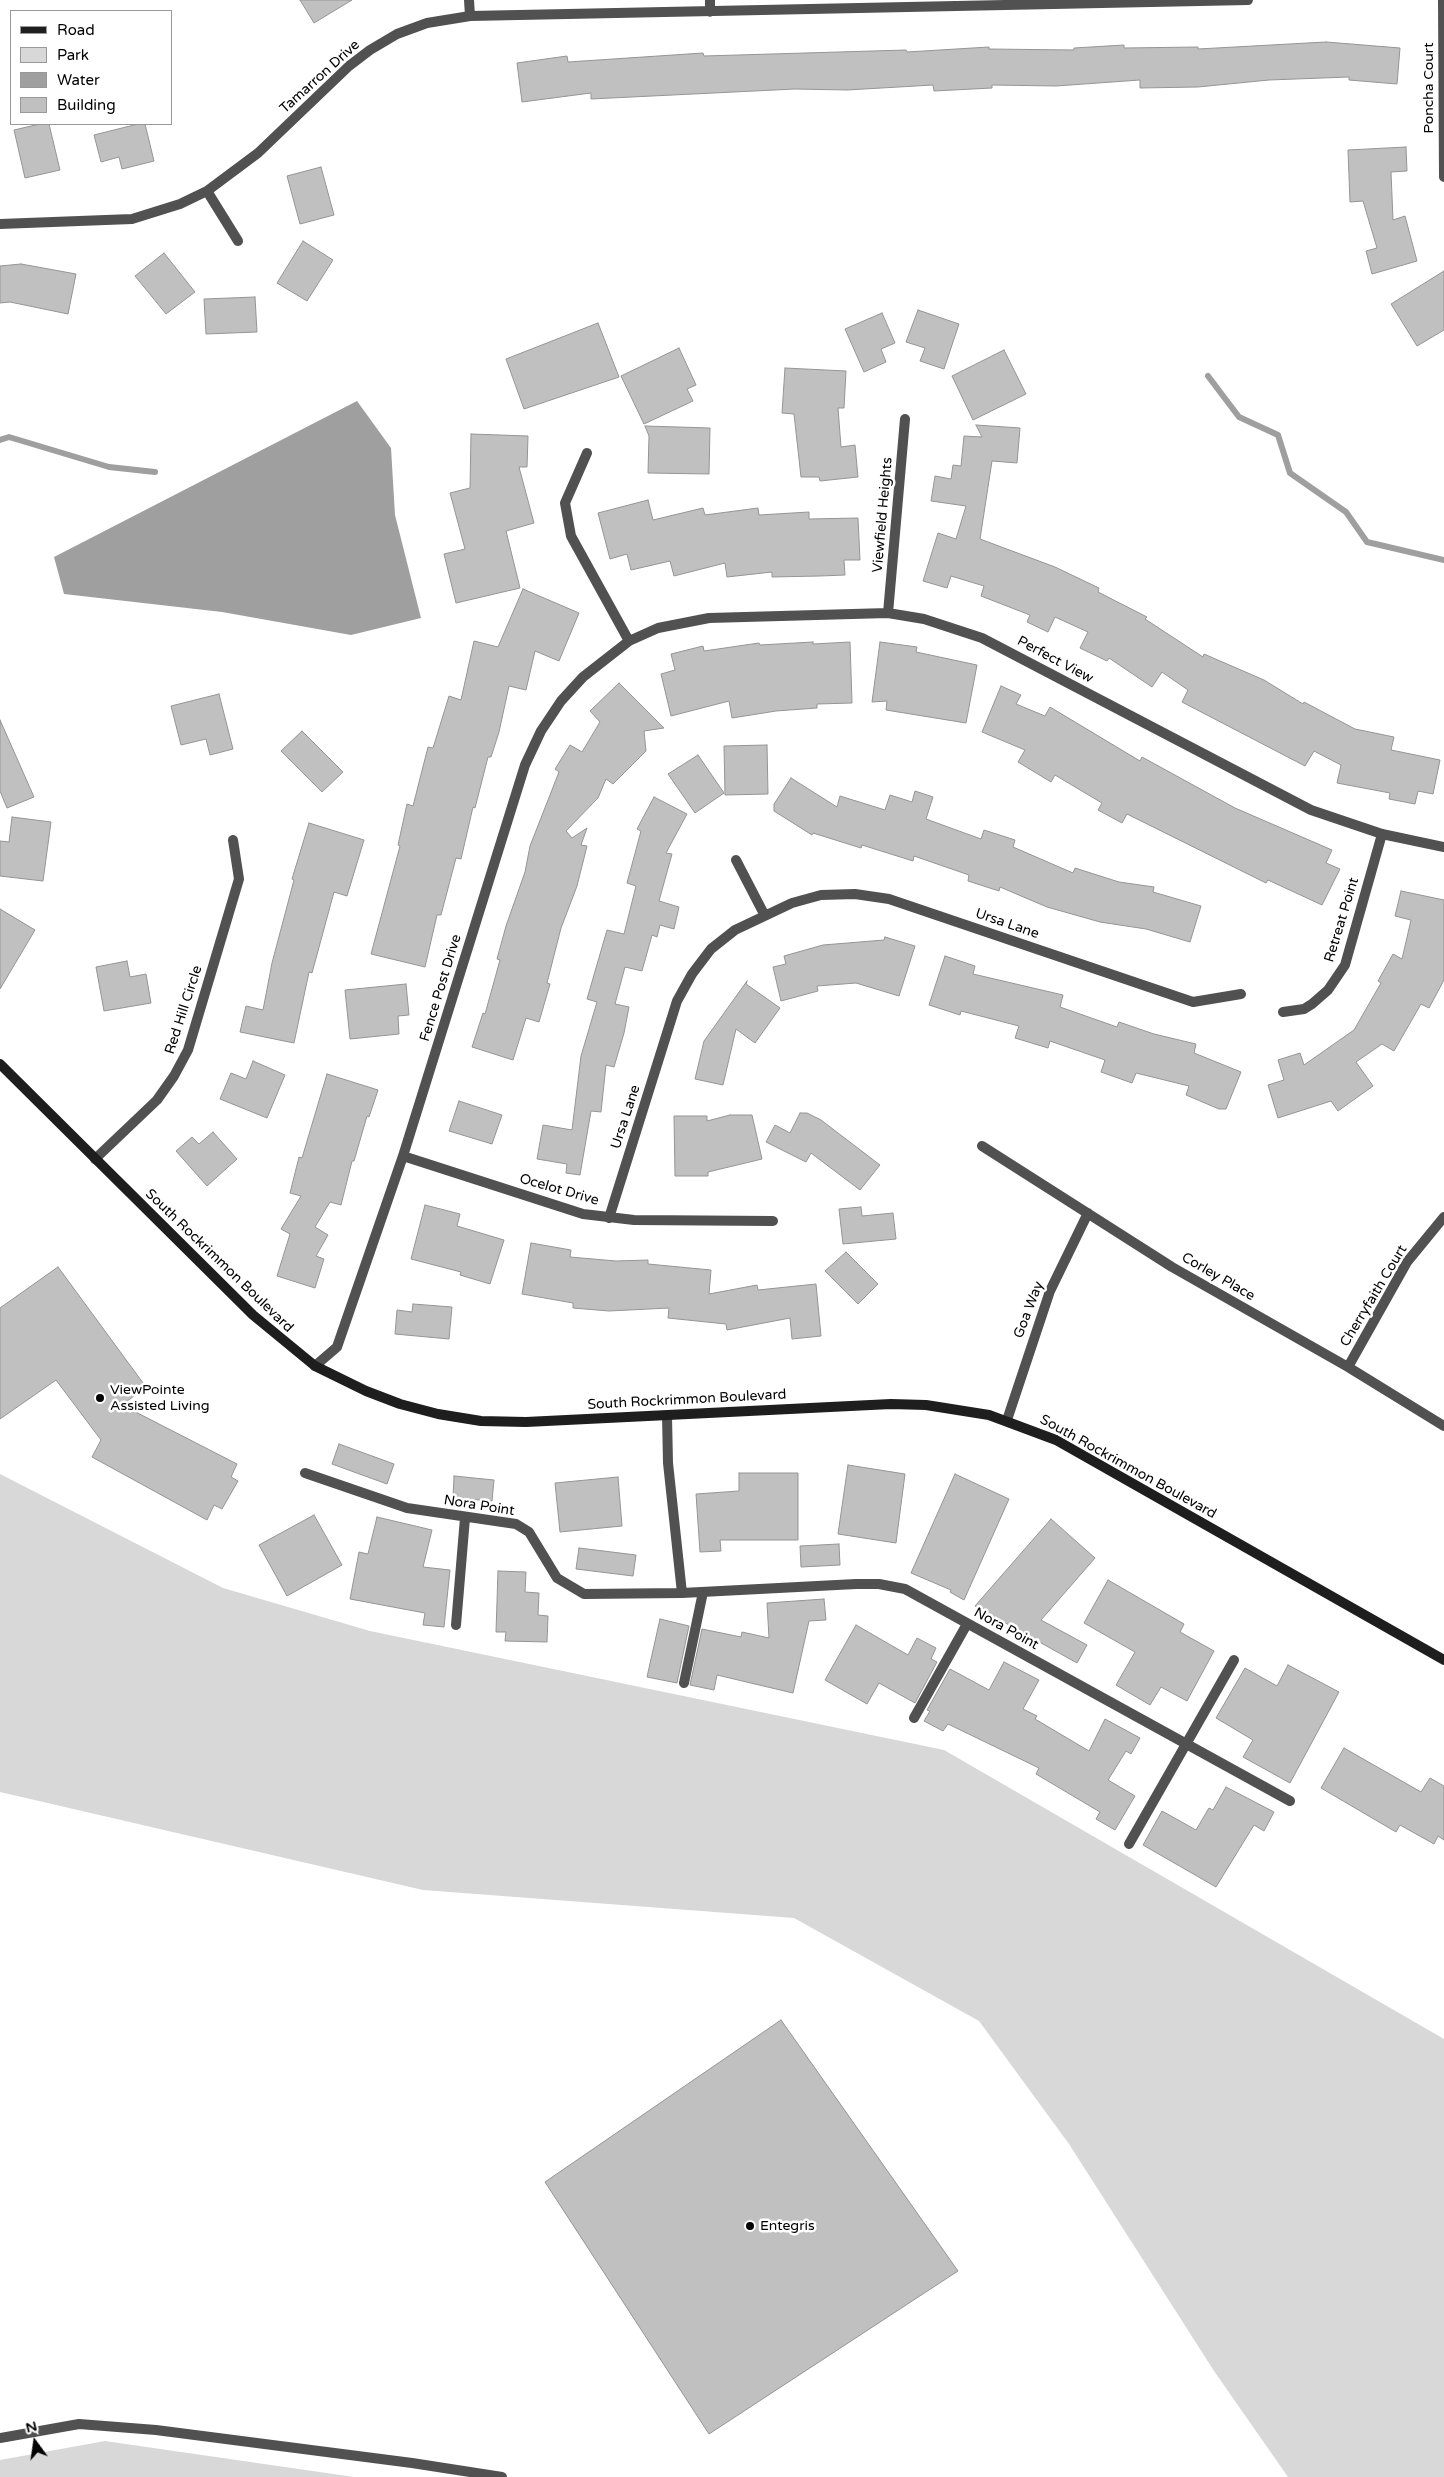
<!DOCTYPE html>
<html>
<head>
<meta charset="utf-8">
<style>
	body { margin:0 }
	#map { position:relative; width:1444px; height:2477px; overflow:hidden; background:#fff; font-family:"Varela Round",sans-serif }
	canvas { display:block }
	.legend { position:absolute; left:10px; top:10px; width:162px; height:115px; box-sizing:border-box; background:#fff; border:1px solid #999; margin:0; padding:6px 9px; list-style:none; font-size:15px; color:#000 }
	.legend li { display:flex; align-items:center; gap:10px; height:25px }
	.legend b { width:25px; border:1px solid #999 }
	.north { position:absolute; left:10px; top:2417px; width:50px; height:50px; -webkit-text-stroke:4px #fff; paint-order:stroke; rotate:346deg; font-size:14px; font-weight:700; line-height:20px; text-align:center; color:#000 }
	.north::after { content:''; display:block; margin:auto; width:18px; height:22px; background:#000; clip-path:polygon(50% 0,100% 100%,50% 72%,0 100%) }
</style>
</head>
<body>
<div id="map">
<canvas width="1444" height="2477"></canvas>
<ul class="legend">
<li><b style="height:6px;background:#1e1e1e"></b>Road</li>
<li><b style="height:14px;background:#d8d8d8"></b>Park</li>
<li><b style="height:14px;background:#9f9f9f"></b>Water</li>
<li><b style="height:14px;background:#c0c0c0"></b>Building</li>
</ul>
<div class="north">N</div>
</div>
<script>
const g = document.querySelector('canvas').getContext('2d');
g.lineJoin = 'round';
function fillPath(path, color) { g.fillStyle = color; g.fill(path, 'evenodd'); }
const shape = rows => new Path2D(rows.map(r => 'M' + r).join(''));
function strokePath(path, color, width, dash) { g.strokeStyle = color; g.lineWidth = width; g.lineCap = dash ? 'butt' : 'round'; g.setLineDash(dash || []); g.stroke(path); }
function drawText(font, color, halo, rows, align = 'center') {
  g.font = font + ' "Varela Round",sans-serif'; g.lineWidth = 5; g.setLineDash([]); g.textBaseline = 'middle'; g.strokeStyle = halo; g.fillStyle = color; for (const [text, x, y, turn = 0] of rows) {
    g.save(); g.translate(x, y); g.rotate((+turn || 0) * Math.PI / 180); g.textAlign = isNaN(turn) ? turn : align; if (halo) g.strokeText(text, 0, 0); g.fillText(text, 0, 0); g.restore();
  }
}
fillPath(shape([
	[0,1474,223,1588,370,1631,944,1750,1444,2039,1444,2477,1288,2477,1214,2371,1069,2144,979,2021,794,1918,423,1890,0,1792],
	[105,2441,354,2477,0,2477,0,2460]
]), '#d8d8d8');
fillPath(shape([
	[357,401,391,448,395,515,421,618,351,635,222,612,64,594,54,557]
]), '#9f9f9f');
strokePath(shape([
	[1208,376,1239,417,1278,435,1290,473,1346,512,1367,542,1444,560],
	[0,440,9,437,109,467,155,472]
]), '#9f9f9f', 6);
const building = shape([
	[300,0,352,0,314,23,300,0],
	[1326,42,1400,48,1397,84,1349,80,1349,77,1269,80,1198,87,1140,88,1140,80,1056,86,992,85,992,88,934,91,933,85,847,90,795,89,591,99,591,93,522,102,517,63,567,56,568,62,703,53,704,56,906,50,907,52,989,47,989,49,1074,50,1074,48,1124,45,1124,48,1198,47,1198,49,1326,42],
	[40,124,49,124,60,170,25,178,14,130,40,124],
	[138,124,145,124,154,161,122,169,119,157,101,162,94,135,138,124],
	[1406,147,1407,171,1391,172,1393,220,1405,216,1417,261,1372,274,1366,251,1377,248,1363,201,1350,202,1348,150,1406,147],
	[321,167,334,215,300,224,287,176,321,167],
	[303,241,333,260,307,301,277,283,303,241],
	[164,253,195,292,166,314,135,276,164,253],
	[21,264,76,274,68,314,10,302,0,303,0,266,21,264],
	[1444,271,1444,330,1417,346,1391,304,1444,271],
	[255,297,257,332,206,334,204,299,255,297],
	[918,310,959,324,944,369,920,361,925,348,906,342,918,310],
	[882,313,895,343,881,349,886,362,864,372,845,329,882,313],
	[598,323,619,377,524,409,506,359,598,323],
	[679,348,696,385,687,389,693,401,644,424,621,376,679,348],
	[1004,350,1026,394,973,420,952,376,1004,350],
	[785,368,846,371,844,408,838,408,841,447,855,445,858,477,820,481,819,477,801,477,794,414,782,413,785,368],
	[976,425,1020,428,1017,463,992,461,980,539,1055,567,1099,588,1098,592,1147,617,1145,619,1203,657,1204,654,1264,680,1303,704,1304,702,1355,729,1394,737,1391,750,1440,760,1433,794,1418,791,1415,804,1389,799,1390,793,1337,783,1341,765,1314,751,1305,766,1182,702,1188,690,1162,672,1152,687,1109,658,1107,661,1080,648,1088,632,1055,617,1048,632,1027,622,1030,615,981,596,984,586,951,576,947,588,923,581,938,533,956,539,966,506,931,501,935,476,951,479,953,465,961,466,964,436,982,437,976,425],
	[645,426,710,428,709,474,648,473,649,436,645,426],
	[471,434,528,436,527,467,519,467,534,523,506,531,520,588,456,603,444,554,465,549,450,493,470,488,471,434],
	[648,500,653,520,703,508,705,515,758,508,759,515,809,512,809,519,858,518,860,560,844,560,845,575,820,576,772,577,772,572,727,577,725,563,674,576,670,561,631,570,627,554,610,559,598,513,648,500],
	[523,589,579,613,559,661,535,651,526,690,509,686,499,732,491,757,488,757,475,808,473,807,461,859,456,858,441,915,437,915,425,967,371,954,400,846,398,845,407,804,413,806,428,747,433,748,449,696,461,700,474,641,498,647,523,589],
	[813,642,813,644,850,642,852,703,817,704,817,708,776,711,732,718,729,701,671,716,661,674,675,670,671,654,703,646,704,651,759,643,760,645,813,642],
	[880,642,917,647,916,652,977,665,966,723,886,710,887,701,872,702,880,642],
	[619,683,664,728,644,731,646,751,613,784,606,779,598,798,566,831,572,838,587,828,581,845,587,846,577,886,561,928,547,983,550,984,539,1022,526,1018,513,1060,472,1047,483,1013,485,1014,500,960,497,959,506,926,525,872,530,846,559,772,555,769,570,745,582,752,600,722,590,711,619,683],
	[1001,686,1021,695,1016,704,1045,716,1050,707,1140,761,1142,757,1235,808,1332,850,1326,863,1340,869,1322,905,1268,880,1266,883,1127,814,1122,823,1098,810,1102,803,1055,775,1051,782,1018,762,1025,750,982,732,1001,686],
	[219,694,233,749,210,755,206,739,181,745,171,706,219,694],
	[0,720,34,797,7,808,0,791,0,720],
	[302,731,343,772,322,792,281,751,302,731],
	[767,745,768,794,725,795,724,746,767,745],
	[698,755,724,793,695,813,668,774,698,755],
	[791,778,837,807,840,796,885,810,890,795,912,802,915,791,933,797,926,819,981,839,984,830,1015,840,1013,847,1073,873,1075,868,1119,882,1154,887,1153,892,1201,906,1190,942,1146,929,1100,922,1047,907,1000,887,999,891,968,881,969,875,914,856,913,861,862,845,861,848,813,833,812,835,774,811,774,804,791,778],
	[654,797,687,814,666,853,672,854,659,901,679,907,674,929,660,925,657,937,652,935,642,971,625,967,615,1004,629,1007,624,1033,614,1067,606,1065,601,1112,591,1111,580,1175,566,1173,567,1164,537,1159,543,1125,572,1130,581,1056,597,1002,587,999,607,930,624,934,636,886,627,883,641,831,637,829,654,797],
	[12,817,51,822,43,881,0,876,0,841,9,842,12,817],
	[309,823,364,840,347,896,334,892,312,973,309,972,294,1043,240,1032,246,1006,263,1010,272,963,294,880,292,879,309,823],
	[1401,891,1444,900,1444,980,1429,1008,1421,1004,1394,1051,1382,1044,1356,1062,1373,1086,1338,1111,1331,1101,1278,1118,1268,1085,1284,1080,1278,1060,1300,1053,1304,1065,1354,1030,1381,983,1378,981,1393,954,1402,959,1411,920,1395,916,1401,891],
	[0,909,35,930,0,989,0,909],
	[885,937,915,946,899,996,856,983,817,986,818,991,781,1001,773,967,786,964,784,956,823,945,884,940,885,937],
	[945,956,975,966,973,974,1063,995,1060,1007,1117,1027,1119,1022,1154,1034,1196,1044,1194,1053,1241,1072,1226,1109,1219,1109,1186,1095,1189,1086,1136,1073,1132,1083,1101,1072,1105,1060,1050,1041,1048,1048,1015,1038,1019,1026,961,1011,960,1015,929,1005,945,956],
	[127,961,130,977,146,974,151,1003,104,1011,96,967,127,961],
	[747,981,746,984,780,1008,755,1043,736,1029,723,1085,695,1079,704,1041,747,981],
	[406,984,409,1015,398,1016,399,1034,350,1039,345,990,406,984],
	[253,1061,285,1075,267,1118,220,1099,231,1073,246,1079,253,1061],
	[327,1074,378,1090,369,1117,367,1116,354,1161,352,1161,341,1205,330,1202,315,1227,328,1235,316,1256,324,1259,315,1288,277,1276,290,1234,281,1229,301,1196,290,1193,299,1157,302,1158,327,1074],
	[459,1101,502,1115,492,1144,449,1131,459,1101],
	[800,1113,807,1113,821,1120,880,1165,860,1190,811,1153,806,1162,766,1142,775,1125,790,1133,800,1113],
	[730,1115,752,1115,762,1159,708,1172,708,1176,675,1176,674,1116,707,1116,707,1121,730,1115],
	[213,1132,237,1159,207,1186,176,1151,192,1137,199,1144,213,1132],
	[425,1205,460,1214,457,1226,504,1240,490,1284,460,1275,461,1272,411,1259,425,1205],
	[861,1207,862,1216,893,1213,896,1239,843,1244,839,1209,861,1207],
	[531,1243,571,1250,570,1257,616,1261,648,1260,648,1264,711,1270,709,1294,757,1285,758,1290,816,1284,821,1336,792,1339,790,1318,727,1330,726,1324,668,1318,669,1308,609,1311,573,1308,573,1303,522,1294,531,1243],
	[846,1252,878,1284,858,1304,825,1271,846,1252],
	[58,1267,146,1387,122,1405,237,1464,231,1477,238,1481,222,1509,214,1505,207,1520,92,1457,101,1440,56,1380,0,1419,0,1308,58,1267],
	[413,1304,452,1307,449,1339,395,1334,397,1310,412,1312,413,1304],
	[339,1444,394,1464,387,1484,332,1464,339,1444],
	[848,1465,905,1474,896,1543,838,1534,848,1465],
	[739,1473,798,1473,798,1540,720,1540,721,1551,700,1552,696,1494,739,1491,739,1473],
	[955,1474,1009,1499,964,1600,950,1592,951,1590,911,1573,955,1474],
	[454,1476,494,1480,492,1501,453,1498,454,1476],
	[618,1477,622,1526,560,1532,555,1483,618,1477],
	[314,1515,342,1565,287,1596,259,1545,314,1515],
	[377,1517,432,1530,423,1567,450,1570,444,1627,423,1625,425,1613,350,1599,359,1552,368,1554,377,1517],
	[1051,1519,1095,1558,1041,1620,1087,1645,1077,1663,975,1606,1051,1519],
	[839,1544,840,1565,801,1567,800,1546,839,1544],
	[579,1548,636,1555,633,1576,576,1569,579,1548],
	[498,1571,526,1572,525,1592,539,1593,538,1615,548,1616,547,1642,505,1641,506,1632,496,1632,498,1571],
	[1108,1580,1184,1624,1180,1632,1214,1651,1187,1701,1161,1687,1150,1705,1116,1685,1135,1652,1084,1623,1108,1580],
	[824,1599,826,1620,809,1621,793,1693,717,1675,714,1690,690,1685,702,1629,741,1637,742,1632,769,1638,767,1603,824,1599],
	[660,1619,689,1626,677,1683,647,1677,660,1619],
	[856,1625,908,1655,917,1638,936,1648,931,1659,937,1662,915,1703,879,1683,867,1704,825,1680,856,1625],
	[1004,1662,1039,1680,1023,1709,1037,1716,1035,1719,1089,1751,1105,1719,1140,1738,1131,1754,1126,1751,1108,1780,1135,1796,1115,1830,1096,1819,1100,1812,1036,1774,1039,1768,948,1724,943,1731,924,1721,930,1711,927,1710,950,1669,989,1690,1004,1662],
	[1288,1665,1339,1692,1290,1783,1243,1757,1253,1740,1216,1718,1245,1668,1277,1686,1288,1665],
	[1344,1748,1421,1792,1430,1778,1444,1786,1444,1840,1438,1836,1434,1844,1400,1825,1396,1832,1321,1788,1344,1748],
	[1226,1787,1274,1812,1264,1831,1254,1825,1216,1887,1143,1845,1162,1811,1196,1830,1209,1808,1213,1810,1226,1787],
	[781,2020,958,2271,709,2434,545,2182,781,2020]
]);
fillPath(building, '#c0c0c0');
strokePath(building, '#959595', 1);
strokePath(shape([
	[469,0,470,16],
	[710,0,710,12],
	[1443,0,1444,177],
	[207,191,238,241],
	[0,224,132,219,180,204,207,191,258,153,349,66,370,50,397,34,427,23,470,16,1248,0],
	[587,453,565,503,571,536,629,641],
	[888,613,905,419],
	[736,860,764,914],
	[1283,1012,1304,1009,1312,1004,1328,990,1345,965,1382,834],
	[982,1146,1172,1267,1348,1367,1444,1426],
	[403,1156,583,1214,634,1220,773,1221],
	[95,1159,157,1100,174,1076,188,1050,239,879,233,840],
	[609,1218,677,1001,692,974,711,949,735,930,792,903,821,895,855,894,889,899,1193,1002,1241,994],
	[315,1366,337,1347,403,1156,525,765,541,731,561,701,583,677,629,641,658,628,709,618,888,613,924,619,982,638,1311,810,1382,834,1444,847],
	[1348,1367,1407,1262,1444,1217],
	[667,1416,668,1463,682,1593],
	[1007,1420,1050,1291,1088,1213],
	[305,1473,407,1508,516,1524,529,1532,557,1578,584,1594,682,1593,856,1584,879,1584,905,1589,1290,1801],
	[456,1625,465,1518],
	[684,1683,703,1592],
	[914,1718,967,1624],
	[1129,1844,1234,1660],
	[0,2438,79,2424,156,2430,412,2463,502,2477]
]), '#515151', 10);
strokePath(shape([
	[0,1064,253,1315,315,1366,366,1391,400,1404,438,1414,481,1421,526,1422,891,1404,926,1405,989,1415,1056,1440,1444,1660]
]), '#1e1e1e', 10);
for (const [x, y, r, color] of [
	[100,1398,5,"#000"],
	[750,2226,5,"#000"]
]) { const dot = new Path2D(); dot.arc(x, y, r, 0, 2 * Math.PI); g.fillStyle = color; g.fill(dot); strokePath(dot, '#fff', 2); }
drawText('14px', '#000', '#fff', [
	["Tamarron Drive",320,77,-42],
	["Poncha Court",1429,88,-90],
	["Viewfield Heights",883,515,-85],
	["Perfect View",1055,660,28],
	["Retreat Point",1342,920,-73],
	["Ursa Lane",1007,924,19],
	["Fence Post Drive",441,988,-73],
	["Red Hill Circle",184,1010,-72],
	["Ursa Lane",626,1117,-72],
	["Ocelot Drive",559,1190,16],
	["South Rockrimmon Boulevard",219,1261,44],
	["Corley Place",1218,1277,30],
	["Cherryfaith Court",1374,1296,-59],
	["Goa Way",1029,1310,-69],
	["South Rockrimmon Boulevard",687,1400,-3],
	["South Rockrimmon Boulevard",1128,1467,29],
	["Nora Point",479,1506,9],
	["Nora Point",1006,1629,29]
]);
drawText('14px', '#000', '#fff', [
	["ViewPointe",110,1390],
	["Assisted Living",110,1406],
	["Entegris",760,2226]
], 'left');
</script>
</body>
</html>
